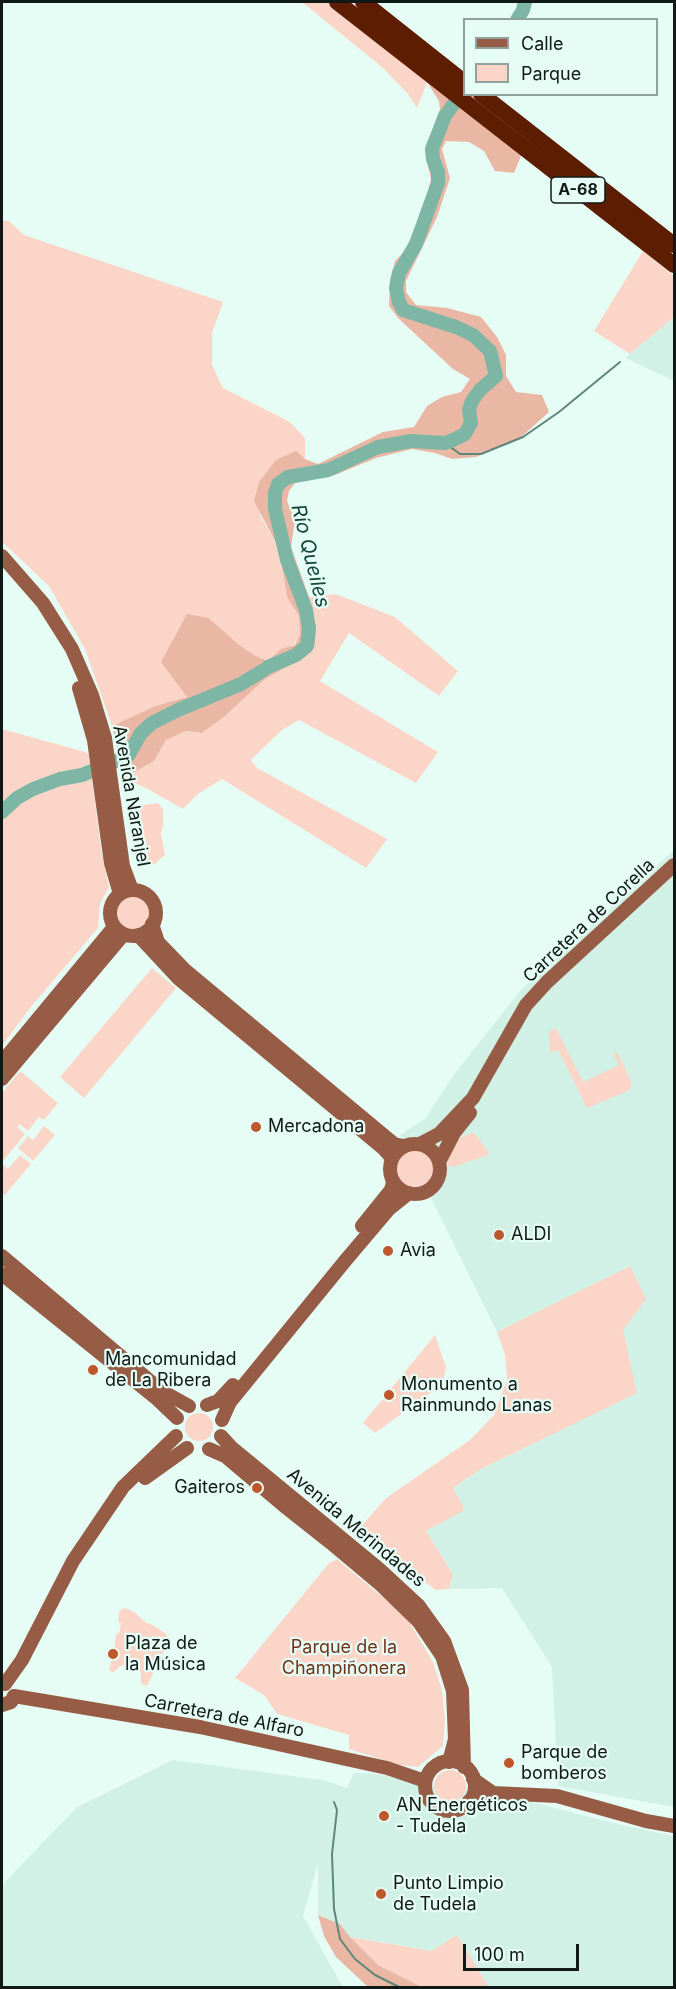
<!DOCTYPE html>
<html>
<head>
<meta charset="utf-8">
<style>
	body { margin:0 }
	#map { position:relative; width:676px; height:1989px; overflow:hidden; background:#e6fdf5; font-family:Inter,sans-serif }
	canvas { display:block }
	.frame { position:absolute; inset:0; border:3px solid #111916; pointer-events:none }
	.legend { position:absolute; left:463px; top:18px; width:195px; height:78px; box-sizing:border-box; background:#e6fdf5; border:2px solid #91a29c; margin:0; padding:8px 10px; list-style:none; font-size:18px; color:#111916 }
	.legend li { display:flex; align-items:center; gap:12px; height:30px }
	.legend b { width:30px; border:2px solid #91a29c }
	.scale { position:absolute; left:463px; top:1944px; width:116px; height:27px; box-sizing:border-box; border:3px solid #111916; border-top:0; padding-left:8px; font-size:18px; line-height:21px; white-space:nowrap; color:#111916; -webkit-text-stroke:4px #e6fdf5; paint-order:stroke }
</style>
</head>
<body>
<div id="map">
<canvas width="676" height="1989"></canvas>
<div class="frame"></div>
<ul class="legend">
<li><b style="height:8px;background:#965c45"></b>Calle</li>
<li><b style="height:16px;background:#fbd6c8"></b>Parque</li>
</ul>
<div class="scale">100 m</div>
</div>
<script>
const g = document.querySelector('canvas').getContext('2d');
g.lineJoin = 'round';
function fillPath(path, color) { g.fillStyle = color; g.fill(path, 'evenodd'); }
const shape = rows => new Path2D(rows.map(r => 'M' + r).join(''));
function strokePath(path, color, width, dash) { g.strokeStyle = color; g.lineWidth = width; g.lineCap = dash ? 'butt' : 'round'; g.setLineDash(dash || []); g.stroke(path); }
function drawText(font, color, halo, rows, align = 'center') {
  g.font = font + ' Inter,sans-serif'; g.lineWidth = 4.5; g.setLineDash([]); g.textBaseline = 'middle'; g.strokeStyle = halo; g.fillStyle = color; for (const [text, x, y, turn = 0] of rows) {
    g.save(); g.translate(x, y); g.rotate((+turn || 0) * Math.PI / 180); g.textAlign = isNaN(turn) ? turn : align; if (halo) g.strokeText(text, 0, 0); g.fillText(text, 0, 0); g.restore();
  }
}
fillPath(shape([
	[674,317,674,381,625,358],
	[674,850,674,1807,558,1786,552,1667,502,1588,449,1589,453,1574,426,1531,464,1510,453,1488,481,1469,551,1435,623,1330,630,1266,497,1332,400,1135,425,1119,453,1076,519,992],
	[173,1760,323,1780,347,1788,354,1773,376,1774,540,1804,613,1823,674,1836,674,1987,489,1987,457,1936,431,1951,350,1937,340,1924,318,1915,318,1863,303,1916,343,1987,2,1987,2,1885,77,1807]
]), '#d1f1e6');
fillPath(shape([
	[302,2,351,2,437,69,427,83,417,108,408,94,383,68],
	[2,220,9,221,24,235,223,302,212,333,212,365,223,388,290,422,305,438,305,459,260,515,279,549,287,597,299,616,300,634,294,645,281,650,269,661,254,655,238,644,209,618,187,697,155,706,112,726,85,649,49,586,2,542],
	[643,251,674,276,674,317,630,354,594,331],
	[336,594,395,617,458,671,439,696,349,633,320,681,438,752,416,783,299,720,282,730,251,760,257,768,387,839,366,868,222,779,198,794,183,809,148,789,124,778,154,761,166,740,186,731,202,733,224,717,264,680,306,655,315,646,316,626,309,597],
	[2,729,85,752,89,755,101,849,109,887,100,904,98,928,30,1008,2,1046],
	[158,803,163,809,163,826,161,833,165,855,155,864,149,864,139,854,142,830,138,808,143,805],
	'116 912a18 18 0 1 1 36 0a18 18 0 1 1-36 0Z',
	[152,968,176,988,84,1098,60,1077],
	[556,1028,583,1082,619,1065,614,1055,618,1053,631,1081,632,1085,628,1091,587,1108,558,1050,550,1053,549,1032],
	[19,1072,23,1073,58,1103,44,1120,39,1117,28,1131,20,1124,17,1127,25,1134,4,1160,2,1158,2,1093],
	[44,1126,55,1135,33,1161,18,1148,28,1136,33,1140],
	[473,1132,489,1152,488,1155,453,1167,448,1165,447,1154,460,1138],
	'396 1168a19 19 0 1 1 38 0a19 19 0 1 1-38 0Z',
	[20,1155,31,1164,5,1195,2,1193,2,1164,8,1169],
	[630,1266,646,1299,623,1330,637,1393,481,1469,453,1488,465,1510,426,1531,453,1574,449,1589,436,1590,355,1533,386,1498,470,1440,494,1415,507,1379,505,1355,497,1332],
	[435,1335,446,1367,444,1378,436,1389,375,1433,363,1423],
	'185 1427a14 14 0 1 1 28 0a14 14 0 1 1-28 0Z',
	[337,1559,392,1605,410,1623,433,1662,442,1690,445,1720,443,1746,418,1767,400,1765,349,1749,349,1735,277,1714,264,1695,235,1678,329,1563],
	[126,1608,135,1613,148,1624,149,1623,165,1633,169,1639,162,1655,160,1655,157,1660,159,1661,147,1686,141,1683,141,1673,134,1665,126,1664,119,1667,114,1672,109,1671,111,1661,113,1661,116,1634,119,1634,121,1623,118,1622,119,1613,122,1609],
	'434 1786a16 16 0 1 1 32 0a16 16 0 1 1-32 0Z',
	[457,1935,489,1987,422,1987,378,1965,350,1937,431,1951]
]), '#fbd6c8');
fillPath(shape([
	[441,63,464,83,464,94,478,95,523,151,514,173,495,171,484,151,469,142,446,141,442,149,450,178,437,217,406,281,406,292,416,305,447,308,481,317,497,337,506,355,506,376,516,392,542,395,549,412,519,439,476,457,452,459,435,453,412,449,376,458,335,475,295,483,289,491,287,501,295,520,291,547,309,597,316,626,315,646,306,655,264,680,224,717,202,733,186,731,166,740,154,761,124,778,112,726,155,706,187,697,161,662,187,614,209,618,238,644,254,655,268,661,281,649,295,645,300,634,299,616,287,597,279,549,254,501,259,482,276,460,296,451,305,459,318,464,383,432,414,427,427,406,442,397,461,392,470,379,453,369,398,318,389,306,390,280,395,261,405,251,425,204,431,179,427,162,427,145,440,109,439,101,427,82],
	[318,1915,340,1924,350,1937,378,1965,422,1987,368,1987,336,1957,324,1936]
]), '#eab7a4');
strokePath(shape([
	[445,443,460,454,481,454,523,437,559,412,620,362],
	[334,1802,337,1810,332,1854,334,1909,340,1939,355,1959,375,1975,401,1988]
]), '#5d877a', 2);
strokePath(shape([
	[517,20,523,10,525,2],
	[268,667,296,655,307,646,309,629,306,610,287,560,275,509,275,493,278,484,288,477,328,470,378,447,411,441,445,443,453,440,465,434,471,423,469,410,472,401,480,390,496,376,490,351,473,335,456,327,403,310,399,302,396,288,399,273,416,244,438,183,438,172,433,159,432,149,445,116,463,91],
	[2,812,17,798,33,789,60,779,82,775,128,756,141,733,152,723,178,710,241,684,264,670]
]), '#7db6a5', 14);
strokePath(shape([
	[2,556,43,603,72,649,92,695,105,738,123,866,132,890],
	[79,688,94,740,111,863,120,894],
	'110 913a23 23 0 1 1 46 0a23 23 0 1 1-46 0Z',
	[152,924,158,942,186,971,394,1144,403,1146],
	[138,935,178,978,383,1148,392,1158],
	[2,1062,114,927],
	[2,1079,124,934],
	'390 1169a25 25 0 1 1 50 0a25 25 0 1 1-50 0Z',
	[420,1144,439,1134,473,1098,526,1005,547,982,674,865],
	[439,1162,454,1133,470,1113],
	[362,1226,391,1190,393,1182],
	[2,1256,162,1391,189,1406],
	[2,1274,156,1398,177,1418],
	[207,1405,218,1401,233,1385],
	[222,1420,230,1402,345,1261,389,1209,409,1193],
	[221,1436,232,1448,379,1569,419,1606,444,1641,462,1690,464,1767],
	[209,1449,225,1456,283,1505,331,1543,381,1585,419,1622,442,1656,453,1691,455,1739,449,1762],
	[145,1478,187,1448],
	[5,1684,22,1660,73,1561,123,1487,176,1436],
	[14,1696,200,1727,387,1768,425,1781],
	[2,1705,11,1702,14,1696],
	'425 1786a25 25 0 1 1 50 0a25 25 0 1 1-50 0Z',
	[473,1779,493,1793,557,1796,646,1821,674,1826],
	[469,1801,500,1798]
]), '#965c45', 14);
strokePath(shape([
	[337,2,674,265],
	[363,2,464,82],
	[481,94,674,245]
]), '#5c1d00', 16);
for (const [x, y, r, color] of [
	[256,1127,6,"#be572c"],
	[499,1235,6,"#be572c"],
	[388,1251,6,"#be572c"],
	[93,1370,6,"#be572c"],
	[389,1395,6,"#be572c"],
	[257,1488,6,"#be572c"],
	[113,1654,6,"#be572c"],
	[509,1763,6,"#be572c"],
	[384,1816,6,"#be572c"],
	[381,1894,6,"#be572c"]
]) { const dot = new Path2D(); dot.arc(x, y, r, 0, 2 * Math.PI); g.fillStyle = color; g.fill(dot); strokePath(dot, '#e6fdf5', 2); }
for (const [x, y, w] of [
	[578,190,54]
]) { const box = new Path2D(); box.roundRect(x - w / 2, y - 13, w, 26, 4.5); g.fillStyle = '#e6fdf5'; g.fill(box); strokePath(box, '#111916', 1.5); }
drawText('bold 16px', '#111916', null, [
	["A-68",578,190]
]);
drawText('18px', '#111916', '#e6fdf5', [
	["Avenida Naranjel",131,796,80],
	["Carretera de Corella",589,921,-43],
	["Avenida Merindades",356,1528,40],
	["Carretera de Alfaro",224,1716,11]
]);
drawText('18px', '#111916', '#e6fdf5', [
	["Mercadona",268,1127],
	["ALDI",511,1235],
	["Avia",400,1251],
	["Mancomunidad",105,1360],
	["de La Ribera",105,1381],
	["Monumento a",401,1385],
	["Rainmundo Lanas",401,1406],
	["Gaiteros",245,1488,"right"],
	["Plaza de",125,1644],
	["la Música",125,1665],
	["Parque de",521,1753],
	["bomberos",521,1774],
	["AN Energéticos",396,1806],
	["- Tudela",396,1827],
	["Punto Limpio",393,1884],
	["de Tudela",393,1905]
], 'left');
drawText('18px', '#70331a', '#e6fdf5', [
	["Parque de la",344,1648],
	["Champiñonera",344,1669]
]);
drawText('italic 20px', '#134539', '#e6fdf5', [
	["Río Queiles",310,556,76]
]);
</script>
</body>
</html>
